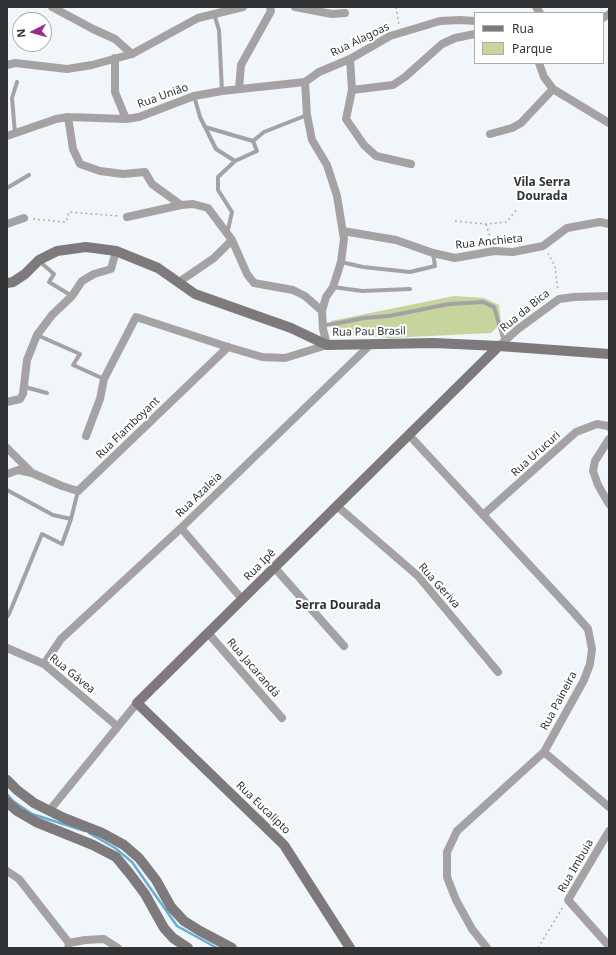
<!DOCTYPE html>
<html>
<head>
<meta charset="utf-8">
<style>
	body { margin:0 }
	#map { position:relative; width:616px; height:955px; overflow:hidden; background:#f0f6fa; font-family:"Noto Sans",sans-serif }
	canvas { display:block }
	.frame { position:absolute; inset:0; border:8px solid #303234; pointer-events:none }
	.legend { position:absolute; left:474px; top:12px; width:130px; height:52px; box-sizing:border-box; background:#fff; border:1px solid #acadae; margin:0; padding:5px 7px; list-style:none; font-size:12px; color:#303234 }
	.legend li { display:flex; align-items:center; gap:8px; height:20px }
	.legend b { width:20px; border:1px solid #acadae }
	.north { position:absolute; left:12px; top:12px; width:40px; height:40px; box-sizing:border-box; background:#fff; border:1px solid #acadae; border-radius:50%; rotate:264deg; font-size:11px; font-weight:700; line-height:16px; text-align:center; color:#303234 }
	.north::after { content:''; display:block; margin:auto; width:14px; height:18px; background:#9a2d8e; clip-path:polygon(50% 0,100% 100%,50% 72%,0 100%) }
</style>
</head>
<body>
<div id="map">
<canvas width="616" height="955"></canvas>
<div class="frame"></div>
<ul class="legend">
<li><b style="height:5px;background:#7e7a7c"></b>Rua</li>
<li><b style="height:11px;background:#c6d59e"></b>Parque</li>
</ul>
<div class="north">N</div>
</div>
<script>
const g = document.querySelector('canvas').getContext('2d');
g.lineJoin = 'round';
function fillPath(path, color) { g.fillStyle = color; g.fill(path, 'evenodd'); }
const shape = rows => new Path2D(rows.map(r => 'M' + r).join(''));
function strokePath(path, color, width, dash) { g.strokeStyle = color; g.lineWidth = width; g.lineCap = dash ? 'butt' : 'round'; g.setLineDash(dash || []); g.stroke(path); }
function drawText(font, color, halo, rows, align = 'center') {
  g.font = font + ' "Noto Sans",sans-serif'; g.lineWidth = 4; g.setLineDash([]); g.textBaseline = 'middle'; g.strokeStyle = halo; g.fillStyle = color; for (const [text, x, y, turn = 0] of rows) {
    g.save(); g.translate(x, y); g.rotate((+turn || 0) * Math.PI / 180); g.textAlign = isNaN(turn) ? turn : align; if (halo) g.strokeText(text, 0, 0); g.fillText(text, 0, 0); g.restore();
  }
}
fillPath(shape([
	[454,296,484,298,499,305,501,323,491,333,390,338,331,333,331,321]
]), '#c6d59e');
strokePath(shape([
	[7,794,13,801,32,814,85,831],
	[89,833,115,848,132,862,177,926,217,948]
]), '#67add3', 2.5);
strokePath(shape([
	[396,7,399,26],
	[33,219,66,222,69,212,119,216],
	[455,221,486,224,507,222,517,209],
	[486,224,492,243],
	[548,253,555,266,558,291],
	[538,948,563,907]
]), '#adb1b5', 1.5, [2, 3]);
strokePath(shape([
	[214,14,219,30,222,91],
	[194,96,200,117,216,149,235,161,218,177,218,190,232,212,227,234],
	[205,127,253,141],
	[15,133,12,98,17,82],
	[235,161,257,151,253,141,264,132,307,115],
	[7,188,29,175],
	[39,261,54,274,49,282,72,296],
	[341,262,363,267,410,272,435,266,433,253],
	[333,287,362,291,410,289],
	[323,325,334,324,364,318,389,316,449,304,483,302,494,307,504,341],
	[37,335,80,354,73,365,104,379],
	[25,387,47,393],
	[7,490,53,515,71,519],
	[7,617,9,614,42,534,62,544,71,519,78,491]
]), '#a5a2a3', 4);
strokePath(shape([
	[52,7,93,29,115,39,132,54],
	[295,7,332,14,345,13],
	[536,7,540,13],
	[603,18,609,14],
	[115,58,115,92,126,119],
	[350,59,352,90,346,119,364,145,376,156,411,164],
	[539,63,544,77,553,89,609,123],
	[7,65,15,63,67,69,92,65,132,54,198,18,243,7],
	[305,82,319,72,350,59,390,36,440,21,460,20,475,21],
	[239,89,241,65,271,11,270,7],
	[352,90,393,85,405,77,442,44,455,38,475,34],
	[68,117,73,149,80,164,100,171,123,174,145,172,152,184,181,205,193,204,208,208,232,240,247,274,254,283,293,290,305,296,322,311],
	[490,134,512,128,521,123,553,89],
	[7,136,56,119,68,117,126,119,139,117,194,96,222,91,305,82],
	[127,217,181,205],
	[7,224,24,218],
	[343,231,396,240,433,253,455,258,494,251,513,252,543,246,567,228,600,222,609,224],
	[179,282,214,258,232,240],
	[499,346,518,329,559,299,574,297,609,296],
	[7,402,20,399,23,394,27,360,37,335,52,315,72,296,82,281,94,274,111,269,116,251],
	[409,435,574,613,588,629,592,649,590,664,584,680,544,752,457,831,447,852,447,877,456,900,472,929,487,948],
	[86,436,100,399,104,379,136,317,228,347,262,357,285,358,327,345,323,329,322,311,326,297,333,287,341,262,344,239,337,196,327,165,312,140,307,115,305,82],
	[609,439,595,461,593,471,598,485,609,504],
	[7,448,32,473],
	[7,474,18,470,32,473,62,486,78,491,228,347],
	[337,506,418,576,498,672],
	[483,515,576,432,597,424,608,426,609,427],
	[181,528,242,599],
	[274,567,344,646],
	[208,633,282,718],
	[7,648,44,664,117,726],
	[44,664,61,639,181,528,371,344],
	[544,752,609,807],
	[49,811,137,703],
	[609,831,568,900,609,946],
	[7,871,19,879,69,943,68,948],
	[69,943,85,940,104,939,118,948]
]), '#a5a2a3', 8);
strokePath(shape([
	[7,283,13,282,25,274,39,260,57,251,86,247,116,251,158,268,195,294,291,328,327,345,434,343,499,346,609,354],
	[7,780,17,790,34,803,64,818,102,833,124,845,139,858,156,880,171,907,184,921,200,931,232,948],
	[7,802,17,811,36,822,93,845,116,857,130,874,145,894,164,928,173,938,188,948],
	[350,948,284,845,137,703,499,346]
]), '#7e7a7c', 10);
drawText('11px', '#303234', '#fff', [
	["Rua Alagoas",360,40,-26],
	["Rua União",163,96,-20],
	["Rua Anchieta",489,242,-6],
	["Rua da Bica",525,311,-39],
	["Rua Pau Brasil",369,332,-1],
	["Rua Flamboyant",128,428,-44],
	["Rua Urucuri",536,454,-42],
	["Rua Azaleia",199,495,-44],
	["Rua Ipê",260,565,-45],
	["Rua Geriva",439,586,48],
	["Rua Jacarandá",253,668,49],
	["Rua Gávea",72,674,39],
	["Rua Paineira",559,701,-62],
	["Rua Eucalipto",263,808,44],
	["Rua Imbuia",576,866,-60]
]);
drawText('bold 12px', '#303234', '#fff', [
	["Vila Serra",542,183],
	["Dourada",542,197],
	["Serra Dourada",338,606]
]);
</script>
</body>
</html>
